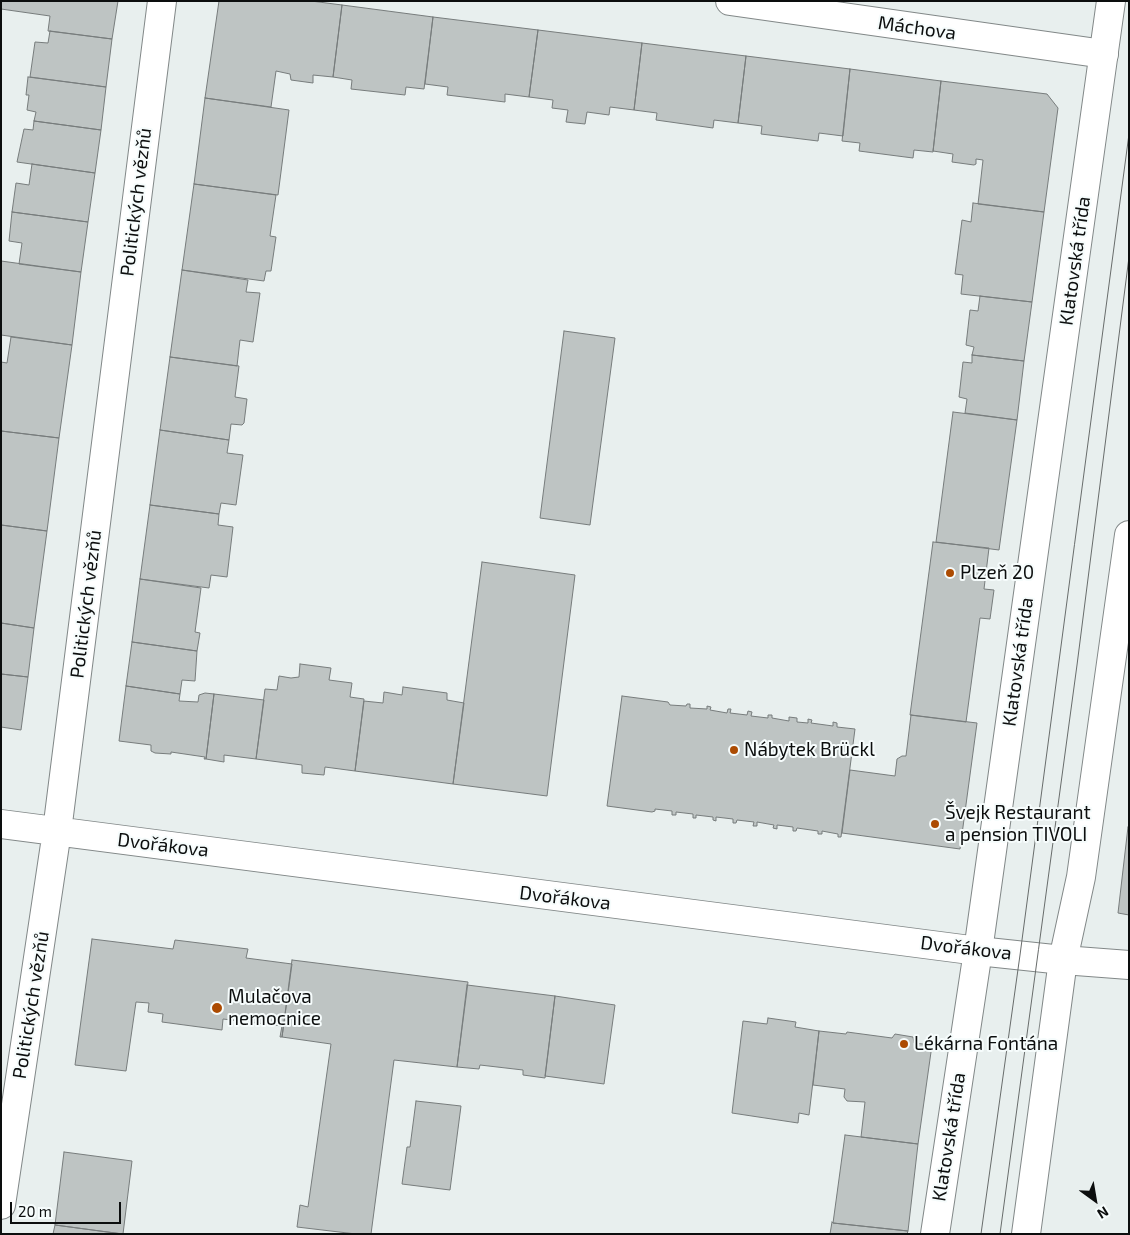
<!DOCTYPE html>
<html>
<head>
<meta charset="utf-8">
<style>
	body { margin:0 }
	#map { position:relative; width:1130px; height:1235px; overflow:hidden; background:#e8efee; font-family:"Exo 2",sans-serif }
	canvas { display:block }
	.frame { position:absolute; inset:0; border:2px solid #0c0e0e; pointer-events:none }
	.north { position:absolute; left:1070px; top:1175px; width:50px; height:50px; -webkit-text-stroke:4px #f6fcfc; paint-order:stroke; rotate:148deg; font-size:14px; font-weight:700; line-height:20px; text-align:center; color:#0c0e0e }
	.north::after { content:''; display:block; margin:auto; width:18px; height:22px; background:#0c0e0e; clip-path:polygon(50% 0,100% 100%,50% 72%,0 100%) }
	.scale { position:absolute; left:10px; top:1202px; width:111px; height:22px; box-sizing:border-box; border:2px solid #0c0e0e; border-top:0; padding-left:6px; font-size:15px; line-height:18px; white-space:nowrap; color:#0c0e0e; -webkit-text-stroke:4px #f6fcfc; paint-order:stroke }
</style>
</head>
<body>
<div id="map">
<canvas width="1130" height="1235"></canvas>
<div class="frame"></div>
<div class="north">N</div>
<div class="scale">20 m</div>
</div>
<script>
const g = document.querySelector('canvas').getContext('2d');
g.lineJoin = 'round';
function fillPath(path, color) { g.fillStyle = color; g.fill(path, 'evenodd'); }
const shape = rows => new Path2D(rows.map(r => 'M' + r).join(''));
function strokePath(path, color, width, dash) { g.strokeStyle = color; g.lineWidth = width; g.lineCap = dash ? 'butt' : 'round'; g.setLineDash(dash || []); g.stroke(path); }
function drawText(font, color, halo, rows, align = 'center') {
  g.font = font + ' "Exo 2",sans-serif'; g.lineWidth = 4; g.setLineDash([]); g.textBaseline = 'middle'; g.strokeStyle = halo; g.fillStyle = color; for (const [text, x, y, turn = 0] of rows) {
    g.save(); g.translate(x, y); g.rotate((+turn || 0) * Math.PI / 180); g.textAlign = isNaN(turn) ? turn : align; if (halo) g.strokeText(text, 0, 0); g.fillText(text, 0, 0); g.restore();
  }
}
const building = shape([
	[1,1,118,1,112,39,48,31,50,16,1,9,1,1],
	[219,1,311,1,342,5,333,77,313,75,313,83,291,80,290,74,276,71,271,107,205,98,219,1],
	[342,5,433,17,424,89,406,87,405,95,351,89,352,80,333,77,342,5],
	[433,17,538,30,529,97,505,94,505,102,447,95,448,87,425,84,433,17],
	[538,30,642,43,634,110,610,107,609,115,587,112,585,124,566,122,568,110,552,108,553,100,529,97,538,30],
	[50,31,112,39,106,87,30,77,35,42,48,43,50,31],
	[642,43,746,56,738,123,714,120,713,128,656,120,657,113,634,110,642,43],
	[746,56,850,69,843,136,819,133,818,141,761,134,762,126,738,123,746,56],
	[850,69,941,81,933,152,914,150,913,158,859,151,860,143,842,141,850,69],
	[28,77,106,87,101,130,34,121,36,112,27,110,29,95,26,95,28,77],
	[941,81,1047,94,1058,108,1044,212,978,204,983,160,976,159,976,164,974,165,952,162,953,154,933,151,941,81],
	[205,98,289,110,278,195,194,184,205,98],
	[34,121,101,130,95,173,17,162,24,129,33,130,34,121],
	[32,164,95,173,88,222,12,212,16,183,29,185,32,164],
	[194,184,276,195,270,236,276,237,271,271,266,271,264,281,182,270,194,184],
	[973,203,1044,212,1032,302,961,294,963,275,955,274,962,220,971,222,973,203],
	[12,212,88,222,81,272,19,264,22,243,9,241,12,212],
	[1,261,81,272,72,345,1,335,1,261],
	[182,270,248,280,246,292,260,293,253,342,240,340,237,366,170,357,182,270],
	[980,296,1032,302,1024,361,972,355,974,347,966,345,970,310,978,311,980,296],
	[564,331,615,338,590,525,540,518,564,331],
	[11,337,72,345,59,438,1,431,1,362,7,363,11,337],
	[972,355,1024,361,1017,420,965,413,967,399,959,397,963,362,972,363,972,355],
	[170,357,239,366,235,397,247,399,244,423,242,425,231,424,229,440,160,430,170,357],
	[953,412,1017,420,999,550,936,542,953,412],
	[160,430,229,440,227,453,243,455,236,505,221,503,219,514,150,505,160,430],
	[1,431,59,438,47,531,1,525,1,431],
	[150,505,219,514,218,525,233,527,227,577,211,575,209,588,140,579,150,505],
	[1,525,47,531,34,628,1,623,1,525],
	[933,542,989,548,984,589,994,590,990,619,980,618,966,722,910,715,933,542],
	[482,562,575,575,547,796,453,784,482,562],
	[140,579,201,588,195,632,200,633,197,651,132,642,140,579],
	[1,623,34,628,28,677,1,674,1,623],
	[132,642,197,651,195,681,182,680,180,694,126,686,132,642],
	[300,664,331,668,329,680,352,683,350,697,364,699,355,771,325,767,324,775,302,773,302,765,256,759,265,689,277,690,279,676,291,678,299,677,300,664],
	[1,674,28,677,21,730,1,727,1,674],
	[126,686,180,694,179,701,198,702,199,695,205,693,214,694,206,759,204,759,205,757,171,752,171,754,155,753,151,751,151,745,119,741,126,686],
	[403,687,447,693,447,700,464,703,453,784,355,771,364,701,383,703,384,692,402,695,403,687],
	[214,694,264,700,256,759,224,755,224,762,206,759,214,694],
	[622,696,668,702,670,705,686,706,687,704,690,704,690,708,707,709,707,706,711,707,710,710,727,713,728,709,731,709,730,713,747,715,748,711,752,712,751,716,768,718,768,715,772,715,772,718,789,721,789,717,797,718,797,722,808,723,808,719,812,720,811,723,833,726,833,722,837,723,837,727,855,729,841,837,838,837,838,834,822,831,822,834,818,834,818,831,797,828,796,831,793,831,793,827,777,825,777,829,773,828,774,825,757,822,757,826,753,826,754,822,737,820,736,823,733,823,733,819,716,817,716,821,713,820,713,817,696,815,696,818,693,818,693,814,676,812,676,815,672,815,672,811,655,809,655,811,652,812,607,806,622,696],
	[911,715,977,723,960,849,842,833,850,770,895,776,897,759,902,756,906,756,911,715],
	[1128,827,1129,827,1129,915,1118,913,1128,827],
	[92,939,173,949,175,940,248,949,246,958,292,964,282,1037,280,1037,282,1026,223,1019,222,1030,162,1022,163,1014,148,1012,149,1003,136,1002,126,1071,75,1065,92,939],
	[292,960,468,982,457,1067,394,1060,371,1234,356,1234,297,1227,300,1205,308,1207,331,1044,282,1037,292,960],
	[467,985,555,996,545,1078,523,1075,523,1070,480,1065,479,1069,457,1067,467,985],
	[555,996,615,1005,604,1084,545,1076,555,996],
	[768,1018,796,1022,795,1027,819,1031,809,1115,799,1113,798,1123,732,1113,743,1021,767,1024,768,1018],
	[819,1031,846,1034,847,1032,892,1038,895,1034,913,1037,914,1043,932,1045,918,1144,861,1137,865,1102,847,1101,844,1097,845,1089,813,1085,819,1031],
	[416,1101,461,1106,450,1190,402,1184,407,1147,410,1147,416,1101],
	[845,1135,918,1144,908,1231,833,1223,845,1135],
	[64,1152,132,1161,123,1234,55,1225,64,1152],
	[832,1222,833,1223,908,1231,907,1234,830,1234,832,1222],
	[55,1225,122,1234,53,1234,55,1225]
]);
fillPath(building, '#bec4c3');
strokePath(building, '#777c7c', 1);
const street = shape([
	[730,1,1104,54],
	[1,824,978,951,1063,960,1129,965],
	[1,1205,57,831,162,1]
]);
const secondary = shape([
	[935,1234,978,951,1111,1],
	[1026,1234,1063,960,1081,877,1129,535]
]);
strokePath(street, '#828888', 30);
strokePath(secondary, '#828888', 30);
strokePath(street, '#fff', 28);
strokePath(secondary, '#fff', 28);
strokePath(shape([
	[981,1234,1020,955,1129,134],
	[1000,1234,1077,665,1129,257]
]), '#686c6b', 1);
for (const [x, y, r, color] of [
	[950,573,5,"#ac4b02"],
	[734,750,5,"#ac4b02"],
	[935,824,5,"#ac4b02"],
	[217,1008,6,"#ac4b02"],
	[904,1044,5,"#ac4b02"]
]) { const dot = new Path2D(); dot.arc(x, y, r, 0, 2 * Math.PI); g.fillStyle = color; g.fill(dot); strokePath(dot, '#f6fcfc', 2); }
drawText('19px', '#0c0e0e', '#f6fcfc', [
	["Máchova",917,28,8],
	["Politických vězňů",136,202,-83],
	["Klatovská třída",1075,261,-82],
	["Politických vězňů",86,604,-83],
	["Klatovská třída",1018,662,-82],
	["Dvořákova",163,845,7],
	["Dvořákova",565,898,7],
	["Dvořákova",966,948,7],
	["Politických vězňů",31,1005,-81],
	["Klatovská třída",949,1137,-81]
]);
drawText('19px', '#0c0e0e', '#f6fcfc', [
	["Plzeň 20",960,573],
	["Nábytek Brückl",744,750],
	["Švejk Restaurant",945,813],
	["a pension TIVOLI",945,835],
	["Mulačova",228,997],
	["nemocnice",228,1019],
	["Lékárna Fontána",914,1044]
], 'left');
</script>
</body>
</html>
